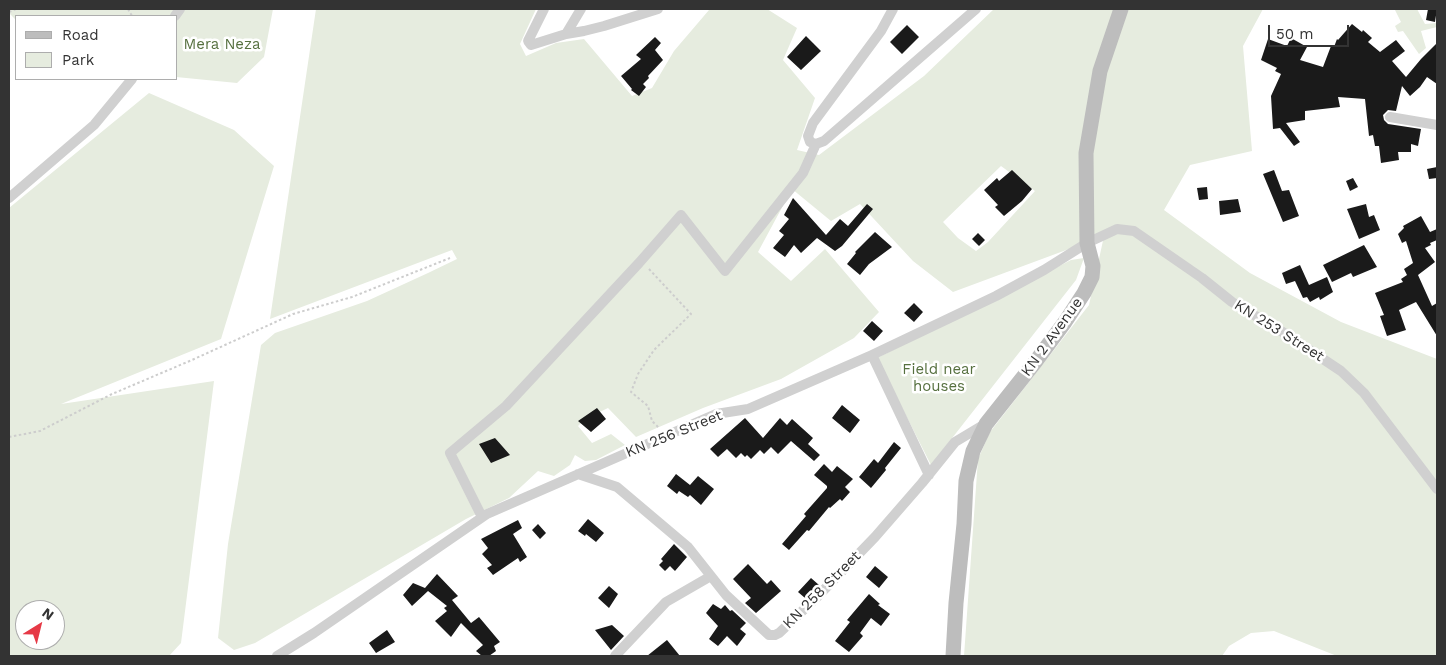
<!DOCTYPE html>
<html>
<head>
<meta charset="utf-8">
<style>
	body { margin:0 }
	#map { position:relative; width:1446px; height:665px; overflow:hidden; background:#fff; font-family:"Work Sans",sans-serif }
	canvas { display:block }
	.frame { position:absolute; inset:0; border:10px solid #333; pointer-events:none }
	.legend { position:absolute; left:15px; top:15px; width:162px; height:65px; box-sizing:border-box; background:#fff; border:1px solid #adadad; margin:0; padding:6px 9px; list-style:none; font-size:15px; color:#333 }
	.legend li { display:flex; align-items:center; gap:10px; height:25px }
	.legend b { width:25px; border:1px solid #adadad }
	.north { position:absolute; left:15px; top:600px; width:50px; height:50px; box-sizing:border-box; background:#fff; border:1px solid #adadad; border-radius:50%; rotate:36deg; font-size:14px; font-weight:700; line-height:20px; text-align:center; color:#333 }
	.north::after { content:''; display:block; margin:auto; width:18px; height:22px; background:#e63946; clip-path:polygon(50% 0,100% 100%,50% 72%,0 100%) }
	.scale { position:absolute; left:1268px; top:25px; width:81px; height:22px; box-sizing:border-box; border:2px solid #333; border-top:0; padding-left:6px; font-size:15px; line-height:18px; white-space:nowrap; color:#333; -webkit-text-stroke:4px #fff; paint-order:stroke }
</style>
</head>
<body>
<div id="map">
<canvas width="1446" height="665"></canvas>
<div class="frame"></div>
<ul class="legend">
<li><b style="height:6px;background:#bdbdbd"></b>Road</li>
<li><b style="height:14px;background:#e6ecdf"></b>Park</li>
</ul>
<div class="north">N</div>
<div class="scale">50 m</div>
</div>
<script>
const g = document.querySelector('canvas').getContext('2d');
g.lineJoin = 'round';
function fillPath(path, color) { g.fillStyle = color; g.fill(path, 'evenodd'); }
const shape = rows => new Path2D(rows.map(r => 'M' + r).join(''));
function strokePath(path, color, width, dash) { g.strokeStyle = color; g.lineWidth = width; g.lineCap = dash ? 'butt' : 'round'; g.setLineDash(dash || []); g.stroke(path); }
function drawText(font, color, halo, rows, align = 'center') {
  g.font = font + ' "Work Sans",sans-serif'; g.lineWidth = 5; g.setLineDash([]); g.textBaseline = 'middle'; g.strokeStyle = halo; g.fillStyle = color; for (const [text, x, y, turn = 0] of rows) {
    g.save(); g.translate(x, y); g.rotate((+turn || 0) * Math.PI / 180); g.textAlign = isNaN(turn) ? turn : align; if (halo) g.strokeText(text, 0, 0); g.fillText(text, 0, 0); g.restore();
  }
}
fillPath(shape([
	[9,9,273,9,264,57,237,83,176,77,176,16,16,16,16,20,9,13],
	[316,9,536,9,520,44,526,56,556,43,584,39,632,96,652,88,674,51,709,10,711,9,767,9,797,28,783,60,815,98,797,150,819,155,924,76,994,9,1263,9,1243,46,1252,151,1190,165,1164,210,1250,273,1341,322,1437,359,1437,656,1337,656,1274,631,1251,633,1229,646,1222,656,964,656,978,459,990,432,1089,305,1104,236,953,292,913,261,860,204,831,221,792,189,758,252,791,281,825,249,879,312,854,338,781,379,703,408,636,437,608,408,585,419,578,426,592,443,611,434,625,445,596,460,585,461,575,455,570,465,554,476,538,471,509,498,466,519,255,643,234,650,218,638,228,544,261,345,275,333,367,301,428,273,457,259,452,250,270,319],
	[1001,166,1035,191,988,242,976,251,958,238,943,222],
	[1402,9,1417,9,1425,24,1437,23,1437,27,1421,31,1426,48,1419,54,1403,31,1398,32,1395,26,1401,22,1395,10],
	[149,93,234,130,274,166,221,339,61,404,214,381,181,643,169,656,9,656,9,208],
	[25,610,55,610,55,640,25,640],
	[1084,258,1076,280,931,465,877,358,1071,260]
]), '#e6ecdf');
fillPath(shape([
	[1428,9,1437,9,1435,22,1426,20],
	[1352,24,1362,32,1363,30,1372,38,1368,42,1380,52,1396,40,1405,51,1392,61,1406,77,1421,59,1437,43,1437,84,1427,77,1420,87,1410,96,1402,86,1396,111,1388,110,1383,115,1384,120,1388,124,1421,129,1418,146,1411,144,1411,152,1398,152,1399,160,1381,163,1379,146,1375,146,1373,135,1369,136,1365,99,1338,97,1340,107,1305,111,1305,120,1286,123,1300,142,1294,146,1280,128,1273,129,1271,96,1281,74,1275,71,1277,68,1261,60,1268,39,1287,46,1291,38,1307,47,1300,60,1323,67,1331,46,1334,47,1337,39,1338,40],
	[907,25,919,37,902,54,890,42],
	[806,36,821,51,801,70,787,57],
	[655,37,661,43,655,50,663,60,648,76,649,78,643,84,646,87,639,96,631,90,632,89,621,76,641,59,636,55],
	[1437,167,1437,178,1429,179,1427,169],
	[1012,170,1032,189,1022,201,1004,216,995,207,998,205,984,190,997,178,999,181],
	[1274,170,1282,191,1289,190,1299,216,1283,222,1263,174],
	[1353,178,1358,187,1350,191,1346,181],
	[1207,187,1208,199,1199,200,1197,188],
	[793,198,826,235,840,219,848,226,867,204,873,209,842,246,835,251,817,238,801,253,794,245,785,257,773,248,784,235,779,231,789,219,784,215],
	[1238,199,1241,212,1220,215,1219,201],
	[1366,204,1369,217,1374,215,1380,230,1359,239,1347,209],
	[1421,216,1430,232,1437,229,1437,240,1430,243,1431,245,1425,248,1435,262,1418,275,1432,306,1437,303,1437,336,1416,302,1399,310,1406,330,1387,336,1380,316,1384,315,1375,293,1403,282,1401,279,1407,275,1404,269,1413,263,1406,241,1402,243,1398,234,1404,228,1403,226],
	[875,232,892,247,869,264,860,275,847,264,856,253,855,252],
	[978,233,985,240,979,246,972,239],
	[1364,245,1377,267,1353,277,1351,273,1332,282,1323,265],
	[1300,265,1309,285,1327,277,1333,292,1320,300,1319,297,1310,302,1307,297,1303,298,1295,281,1286,284,1282,273],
	[914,303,923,312,914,322,904,313],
	[872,321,883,331,874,341,863,331],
	[842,405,860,420,850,433,832,418],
	[597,408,606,419,591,432,578,421],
	[745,418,763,438,780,418,787,425,792,419,813,438,808,444,820,455,814,461,791,441,778,454,771,447,764,454,760,450,751,459,747,455,745,457,741,453,736,458,727,449,718,457,710,449],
	[495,438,510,455,491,463,479,444],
	[894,442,901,448,885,468,886,470,871,488,859,477,874,459,878,463],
	[824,464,832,472,837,466,853,479,845,487,850,492,842,501,840,499,830,508,829,507,809,531,807,530,789,550,782,544,806,516,804,514,827,488,827,486,814,475],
	[676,474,690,485,698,476,714,489,701,505,690,495,688,497,679,491,677,494,667,486],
	[588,519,604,533,596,542,586,534,585,536,578,531],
	[518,520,522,528,513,534,527,557,520,562,518,558,493,575,487,568,492,565,482,554,488,548,481,539],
	[538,524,546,533,540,539,532,530],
	[674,544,687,557,675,571,670,566,665,571,659,565,663,561,661,559],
	[748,564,767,584,771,580,781,591,756,613,745,603,751,598,733,579],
	[875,566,888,577,879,588,866,577],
	[437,574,458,596,452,600,471,623,479,617,500,642,494,646,496,651,489,656,482,656,476,651,483,645,461,623,451,637,435,621,447,611,444,608,447,606,428,591,412,606,403,595,413,583,425,588],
	[811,578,819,585,805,598,798,592],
	[609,586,618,594,609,608,598,598],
	[869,594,880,604,878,605,890,614,881,626,871,618,860,633,863,636,849,652,835,641,850,622,847,620],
	[713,604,721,609,725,605,730,611,732,610,746,623,740,629,746,634,737,646,727,636,718,646,709,639,718,626,706,613],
	[612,625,624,636,611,650,595,630],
	[387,630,395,642,376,653,369,643],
	[667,640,680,656,647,656]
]), '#1a1a1a');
strokePath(shape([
	[128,9,132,16],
	[9,12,16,9],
	[649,269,691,314,654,350,638,374,631,392,648,406,652,421,659,428],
	[9,437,40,431,112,394,192,360,293,314,352,297,450,258]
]), '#cdcdcd', 2, [2.5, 2.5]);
strokePath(shape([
	[544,9,528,41,531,45,566,34,584,31,604,26,658,9],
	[893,9,881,31,813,123,808,136,810,142,816,144,824,141,976,9],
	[175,16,180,9],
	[566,34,581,9],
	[1390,117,1437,125],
	[9,198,94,125,132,79],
	[872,355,929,475],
	[578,474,617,487,688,547,726,595,769,635,775,635,779,633,819,595,875,537,922,483,955,442,985,424],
	[482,517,450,453,506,406,639,263,681,215,725,271,803,173,816,144],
	[277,656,314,633,487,514,716,414,748,409,872,355,996,296,1044,270,1087,243,1117,229,1134,231,1202,278,1232,302,1281,331,1341,371,1364,393,1437,489],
	[615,656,666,602,711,576]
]), '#d0d0d0', 10);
strokePath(shape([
	[953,656,956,603,964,524,966,481,973,451,986,424,1036,361,1065,322,1084,293,1092,277,1093,266,1087,243,1086,153,1100,71,1121,9]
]), '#bdbdbd', 15);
drawText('15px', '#56703f', '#fff', [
	["Mera Neza",222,45],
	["Field near",939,370],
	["houses",939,387]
]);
drawText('15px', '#333', '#fff', [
	["KN 253 Street",1279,331,32],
	["KN 2 Avenue",1052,337,-54],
	["KN 256 Street",674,434,-22],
	["KN 258 Street",822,590,-45]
]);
</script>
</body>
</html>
